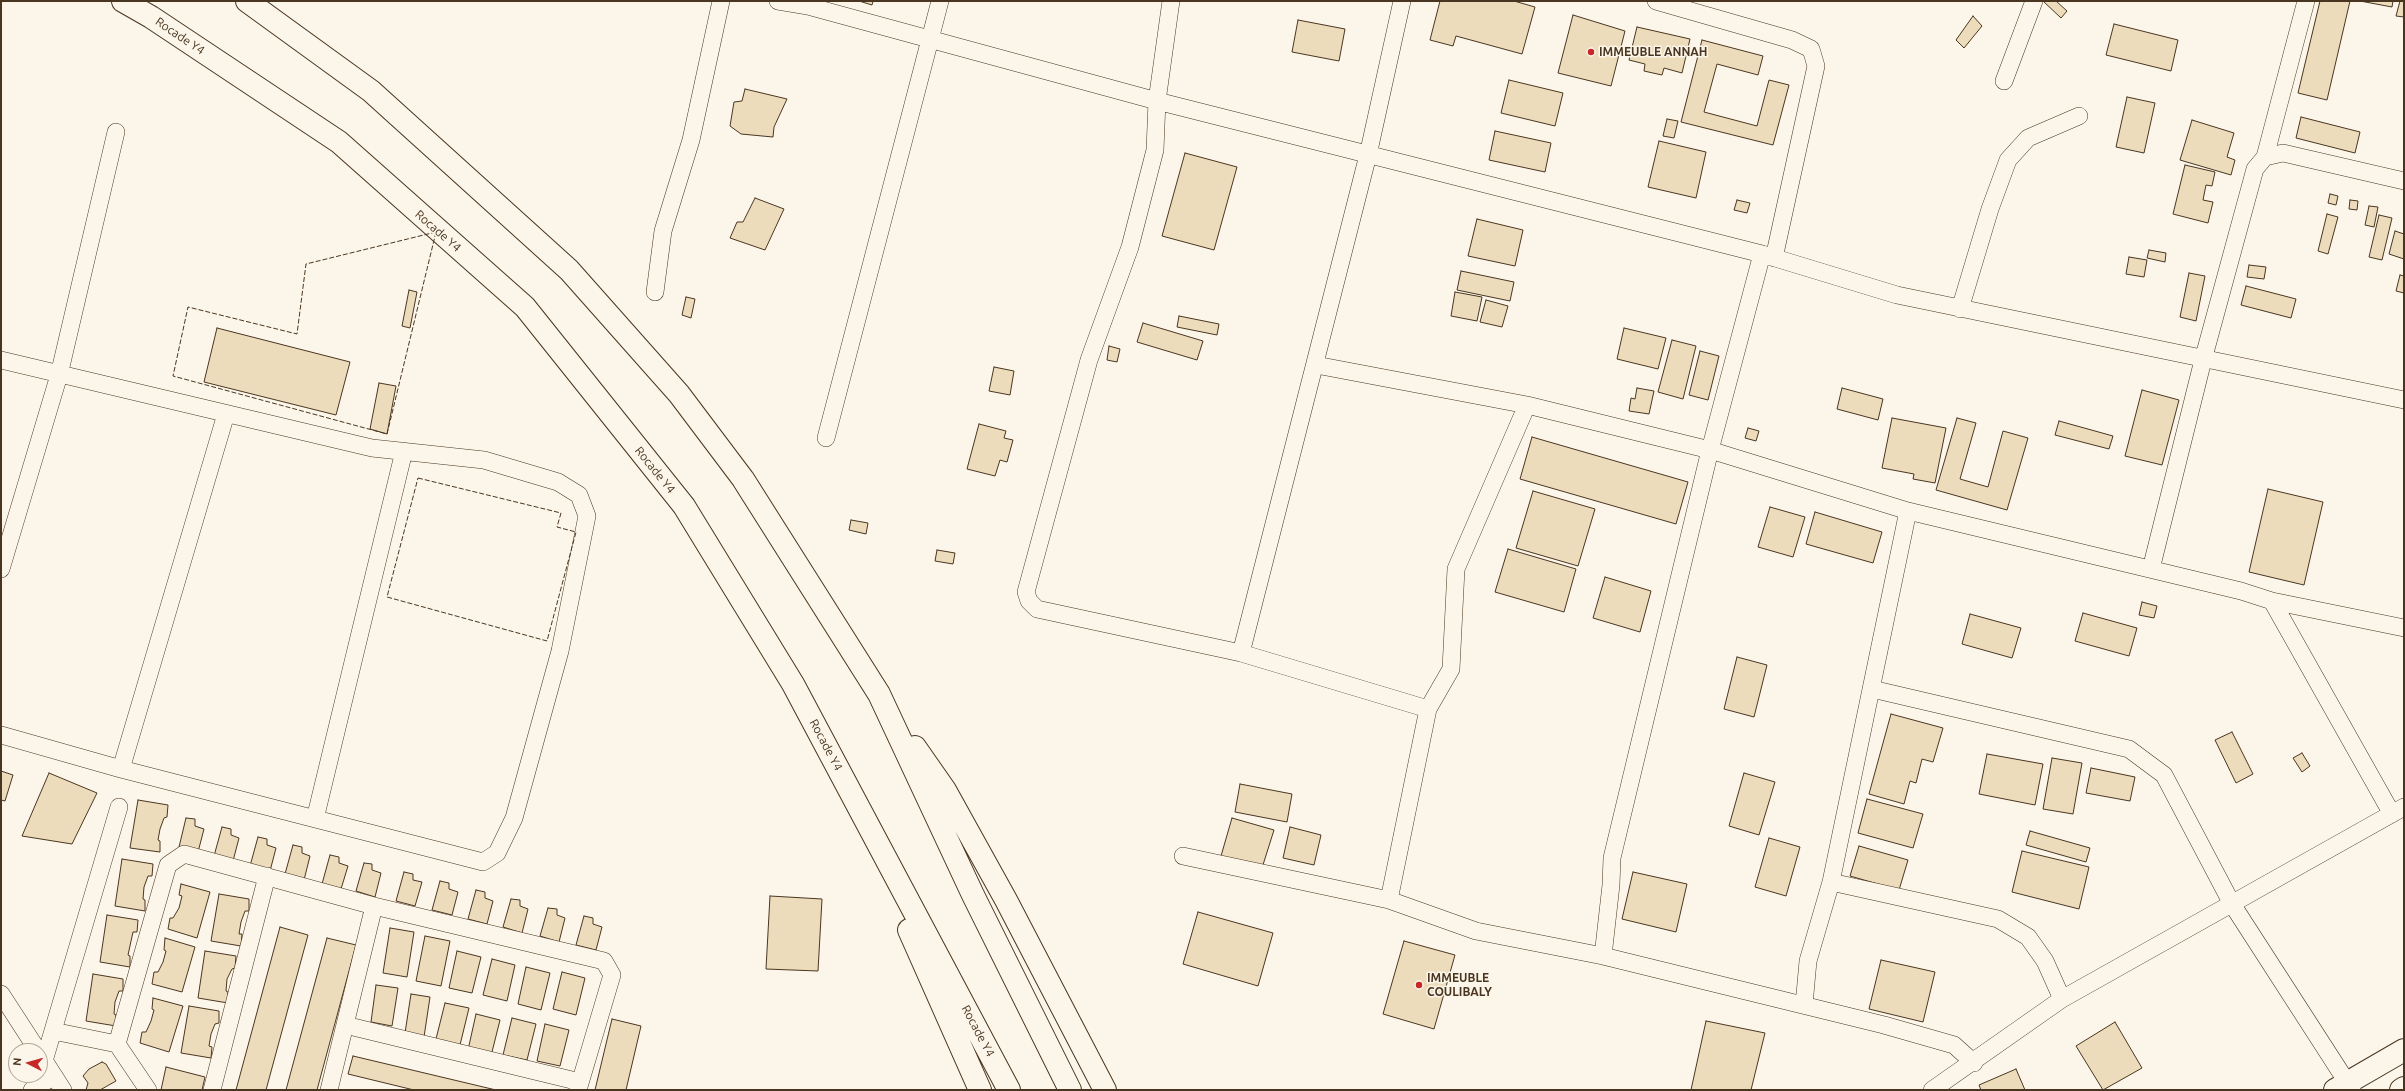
<!DOCTYPE html>
<html>
<head>
<meta charset="utf-8">
<style>
	body { margin:0 }
	#map { position:relative; width:2405px; height:1091px; overflow:hidden; background:#fbf6e9; font-family:Ubuntu,sans-serif }
	canvas { display:block }
	.frame { position:absolute; inset:0; border:2px solid #4a3520; pointer-events:none }
	.north { position:absolute; left:8px; top:1043px; width:40px; height:40px; box-sizing:border-box; background:#fbf6e9; border:1px solid #b4a999; border-radius:50%; rotate:276deg; font-size:11px; font-weight:700; line-height:16px; text-align:center; color:#4a3520 }
	.north::after { content:''; display:block; margin:auto; width:14px; height:18px; background:#c62828; clip-path:polygon(50% 0,100% 100%,50% 72%,0 100%) }
</style>
</head>
<body>
<div id="map">
<canvas width="2405" height="1091"></canvas>
<div class="frame"></div>
<div class="north">N</div>
</div>
<script>
const g = document.querySelector('canvas').getContext('2d');
g.lineJoin = 'round';
function fillPath(path, color) { g.fillStyle = color; g.fill(path, 'evenodd'); }
const shape = rows => new Path2D(rows.map(r => 'M' + r).join(''));
function strokePath(path, color, width, dash) { g.strokeStyle = color; g.lineWidth = width; g.lineCap = dash ? 'butt' : 'round'; g.setLineDash(dash || []); g.stroke(path); }
function drawText(font, color, halo, rows, align = 'center') {
  g.font = font + ' Ubuntu,sans-serif'; g.lineWidth = 3; g.setLineDash([]); g.textBaseline = 'middle'; g.strokeStyle = halo; g.fillStyle = color; for (const [text, x, y, turn = 0] of rows) {
    g.save(); g.translate(x, y); g.rotate((+turn || 0) * Math.PI / 180); g.textAlign = isNaN(turn) ? turn : align; if (halo) g.strokeText(text, 0, 0); g.fillText(text, 0, 0); g.restore();
  }
}
const building = shape([
	[859,1,873,1,872,5,859,1],
	[1440,1,1514,1,1535,7,1522,54,1456,36,1453,46,1430,40,1440,1],
	[2043,1,2056,1,2067,11,2061,18,2043,1],
	[2320,1,2350,1,2327,100,2298,93,2320,1],
	[2360,1,2393,1,2392,7,2360,1],
	[2400,1,2404,1,2404,17,2396,16,2400,1],
	[1573,15,1625,31,1611,86,1558,73,1573,15],
	[1973,16,1982,26,1964,48,1956,40,1973,16],
	[1298,20,1345,29,1339,61,1292,52,1298,20],
	[2114,24,2178,40,2171,71,2106,55,2114,24],
	[1637,27,1690,39,1682,73,1664,68,1662,75,1644,71,1645,64,1629,60,1637,27],
	[1702,40,1763,56,1758,75,1717,64,1704,112,1757,126,1769,80,1789,85,1773,145,1681,122,1702,40],
	[1509,80,1563,93,1555,126,1501,113,1509,80],
	[745,89,787,99,774,127,773,137,741,134,730,126,734,102,742,101,745,89],
	[2127,97,2155,103,2144,153,2116,147,2127,97],
	[2301,117,2360,132,2355,153,2296,138,2301,117],
	[1667,119,1678,121,1674,138,1663,136,1667,119],
	[2192,120,2234,133,2227,157,2235,160,2231,175,2180,160,2192,120],
	[1495,131,1551,143,1545,172,1489,160,1495,131],
	[1659,141,1706,152,1696,198,1648,187,1659,141],
	[1185,153,1237,167,1214,250,1162,236,1185,153],
	[2185,165,2215,172,2212,186,2206,185,2203,200,2213,202,2208,223,2173,214,2185,165],
	[2330,194,2338,196,2336,205,2328,203,2330,194],
	[755,198,784,209,765,250,730,238,737,222,743,222,755,198],
	[1737,200,1750,203,1747,213,1734,210,1737,200],
	[2350,200,2358,201,2357,210,2349,209,2350,200],
	[2369,206,2378,207,2374,227,2365,225,2369,206],
	[2327,214,2338,217,2328,254,2318,251,2327,214],
	[2379,215,2392,218,2382,260,2369,257,2379,215],
	[1477,219,1523,230,1515,266,1468,256,1477,219],
	[2395,231,2404,234,2404,259,2389,254,2395,231],
	[2149,250,2166,253,2165,262,2147,258,2149,250],
	[2129,257,2147,260,2144,277,2126,274,2129,257],
	[2249,265,2266,267,2264,279,2247,277,2249,265],
	[1461,271,1514,282,1510,301,1457,290,1461,271],
	[2189,273,2205,276,2196,321,2180,317,2189,273],
	[2400,275,2404,276,2404,293,2396,291,2400,275],
	[2246,286,2296,299,2291,318,2241,305,2246,286],
	[409,290,417,292,410,328,402,326,409,290],
	[1455,292,1482,297,1477,321,1451,316,1455,292],
	[686,297,695,299,691,318,682,315,686,297],
	[1486,300,1508,306,1502,327,1480,322,1486,300],
	[1179,316,1219,324,1217,335,1177,327,1179,316],
	[1143,323,1203,341,1197,360,1137,342,1143,323],
	[217,328,350,362,336,415,204,382,217,328],
	[1624,328,1666,338,1658,369,1617,359,1624,328],
	[1672,340,1696,346,1683,399,1658,392,1672,340],
	[1109,346,1120,349,1117,362,1107,360,1109,346],
	[1700,351,1719,356,1708,400,1689,395,1700,351],
	[994,367,1014,371,1010,395,989,391,994,367],
	[379,383,396,386,387,434,370,429,379,383],
	[1637,388,1654,391,1649,414,1629,411,1631,398,1635,399,1637,388],
	[1842,388,1883,399,1878,420,1837,409,1842,388],
	[2142,390,2179,400,2162,465,2125,456,2142,390],
	[1892,418,1946,428,1935,483,1913,479,1914,474,1882,468,1892,418],
	[1957,418,1976,423,1960,479,1988,487,2003,431,2028,438,2007,510,1936,490,1957,418],
	[2059,421,2113,436,2109,449,2055,435,2059,421],
	[979,424,1006,431,1004,438,1013,440,1007,462,1000,460,995,476,967,469,979,424],
	[1748,428,1759,431,1756,441,1745,438,1748,428],
	[1532,437,1688,482,1676,524,1520,479,1532,437],
	[2268,489,2323,502,2304,585,2249,572,2268,489],
	[1533,491,1595,509,1578,566,1516,548,1533,491],
	[1770,507,1805,517,1793,557,1758,547,1770,507],
	[1815,512,1882,532,1873,563,1806,544,1815,512],
	[851,520,868,523,866,534,849,530,851,520],
	[1508,549,1576,569,1564,612,1495,592,1508,549],
	[937,550,955,553,953,564,935,561,937,550],
	[1605,577,1651,591,1640,632,1593,618,1605,577],
	[2142,602,2157,606,2154,618,2139,615,2142,602],
	[2083,613,2137,628,2129,656,2075,641,2083,613],
	[1970,614,2021,628,2012,658,1962,644,1970,614],
	[1737,657,1767,665,1754,717,1724,709,1737,657],
	[1891,714,1943,728,1933,762,1922,759,1916,783,1910,781,1904,804,1869,794,1891,714],
	[2232,732,2253,774,2236,783,2215,740,2232,732],
	[2302,753,2310,766,2302,772,2293,758,2302,753],
	[1987,754,2043,764,2035,805,1979,794,1987,754],
	[2052,758,2082,763,2073,814,2043,809,2052,758],
	[2091,768,2135,777,2130,801,2086,793,2091,768],
	[1,771,13,775,5,801,1,800,1,771],
	[49,773,97,793,72,844,22,836,49,773],
	[1744,773,1775,782,1759,835,1729,826,1744,773],
	[1240,784,1292,794,1287,822,1235,812,1240,784],
	[1867,799,1923,814,1913,848,1858,833,1867,799],
	[138,800,168,805,167,817,164,818,160,829,158,840,160,841,160,852,130,848,138,800],
	[186,818,195,819,195,826,204,829,198,852,179,847,186,818],
	[1232,818,1274,830,1262,868,1221,856,1232,818],
	[222,827,231,829,231,835,239,838,233,861,214,856,222,827],
	[1290,827,1321,835,1314,865,1283,858,1290,827],
	[2030,831,2090,848,2086,862,2026,845,2030,831],
	[258,837,267,839,267,845,276,848,270,871,250,866,258,837],
	[1769,838,1800,847,1786,896,1755,887,1769,838],
	[293,845,302,847,302,853,310,856,304,880,285,874,293,845],
	[1859,846,1908,860,1899,890,1850,876,1859,846],
	[2022,851,2089,867,2079,909,2012,892,2022,851],
	[330,855,339,857,339,863,348,866,341,889,322,884,330,855],
	[122,859,153,864,152,876,148,876,144,887,143,899,145,900,145,911,115,906,122,859],
	[364,863,372,864,372,870,381,873,375,897,356,891,364,863],
	[404,872,413,874,413,880,422,882,415,906,396,901,404,872],
	[1633,872,1687,884,1676,932,1622,919,1633,872],
	[440,881,449,883,449,889,458,892,452,915,432,910,440,881],
	[181,884,210,892,197,938,168,929,170,918,173,918,179,908,182,896,179,895,181,884],
	[476,890,485,892,485,898,493,901,487,924,468,919,476,890],
	[219,894,249,899,249,911,245,911,241,922,239,934,242,934,241,946,211,941,219,894],
	[770,896,822,899,818,971,766,969,770,896],
	[511,899,520,900,520,906,528,909,522,933,503,927,511,899],
	[548,908,557,909,557,915,565,918,559,942,540,936,548,908],
	[1198,912,1273,933,1258,986,1183,964,1198,912],
	[107,915,138,920,137,932,133,932,128,955,130,956,130,967,100,962,107,915],
	[584,916,593,918,593,924,602,927,596,950,576,945,584,916],
	[280,927,308,935,266,1090,236,1090,280,927],
	[390,928,414,932,407,977,383,973,390,928],
	[425,936,450,941,441,986,416,981,425,936],
	[165,938,195,947,182,992,152,984,154,972,158,972,163,962,166,951,164,950,165,938],
	[327,938,356,945,317,1090,286,1090,327,938],
	[1404,941,1455,955,1434,1029,1383,1014,1404,941],
	[205,951,236,956,235,968,232,969,227,979,226,991,228,992,228,1003,198,998,205,951],
	[457,951,481,957,472,993,449,988,457,951],
	[492,959,515,965,507,1001,483,995,492,959],
	[1881,960,1935,972,1923,1022,1869,1009,1881,960],
	[526,967,550,973,541,1010,518,1004,526,967],
	[562,972,585,978,576,1015,553,1009,562,972],
	[93,974,123,979,123,991,119,991,115,1002,114,1014,116,1015,116,1026,86,1021,93,974],
	[376,985,398,988,392,1026,371,1022,376,985],
	[411,994,430,997,424,1037,405,1033,411,994],
	[153,998,183,1006,169,1052,140,1043,142,1032,146,1032,151,1021,154,1010,152,1009,153,998],
	[445,1003,469,1008,460,1045,436,1039,445,1003],
	[189,1006,219,1011,219,1023,215,1024,211,1034,209,1046,212,1047,211,1058,181,1053,189,1006],
	[476,1014,500,1020,491,1056,468,1050,476,1014],
	[512,1018,536,1024,527,1060,503,1055,512,1018],
	[612,1019,641,1026,626,1090,595,1090,612,1019],
	[1706,1021,1765,1033,1751,1090,1691,1090,1706,1021],
	[2115,1022,2142,1068,2103,1090,2076,1046,2115,1022],
	[545,1024,569,1030,560,1066,537,1061,545,1024],
	[353,1056,496,1090,414,1090,348,1074,353,1056],
	[102,1062,106,1064,116,1081,100,1090,86,1090,88,1083,83,1076,89,1069,102,1062],
	[166,1067,205,1077,202,1090,161,1090,166,1067],
	[2016,1069,2025,1090,1981,1090,1979,1085,2016,1069]
]);
fillPath(building, '#ecdcbc');
strokePath(building, '#4a3520', 1);
const minor = shape([
	[778,1,808,6,1157,101,1762,254,1897,295,2404,400],
	[1171,1,1157,101,1155,150,1130,247,1089,360,1026,592,1029,601,1037,609,1241,653,1368,155,1402,1],
	[1656,1,1792,40,1811,49,1816,66,1774,258],
	[2004,81,2034,1],
	[2265,157,2306,1],
	[655,292,663,231,691,140,721,1],
	[1960,309,1990,209,2008,160,2028,138,2079,116],
	[1,360,372,448,484,460,558,482,579,495,587,516,560,651,514,818,497,853,483,862,121,769,1,735],
	[1316,365,1527,405,1710,450,1908,511,2241,591,2272,601,2404,628],
	[826,438,940,1],
	[1,569,59,375,116,132],
	[2151,569,2203,360,2255,169,2265,157,2283,153,2404,181],
	[2272,601,2392,814],
	[1241,653,1428,709],
	[1872,689,2129,749,2164,775,2232,904,2352,1090],
	[121,769,226,414],
	[315,819,404,451],
	[1183,856,1389,900,1476,931,1603,956,1884,1025,1954,1045,1974,1063],
	[1831,882,1998,919,2028,937,2045,961,2062,999],
	[1389,900,1428,709,1451,669,1456,569,1527,405],
	[1603,956,1611,885,1612,858,1710,450,1762,254],
	[1,994,38,1051],
	[1804,1005,1808,961,1831,882,1908,511],
	[345,1025,580,1082],
	[53,1031,117,1044,148,1090],
	[117,1044,168,865,184,854,374,906,604,961,612,975,578,1090],
	[40,1054,63,1090],
	[44,1061,119,807],
	[32,1090,54,1076],
	[212,1090,267,876],
	[329,1090,374,906],
	[1932,1090,2062,999,2404,807]
]);
const secondary = shape([
	[2335,1090,2404,1050],
	[2401,1090,2404,1088]
]);
const trunk = shape([
	[123,1,151,17,339,142,525,307,684,506,793,684,1009,1090],
	[247,1,371,91,569,270,679,394,743,479,879,694,973,895,1070,1090],
	[915,747,945,790,1006,900,1105,1090],
	[909,930,980,1090]
]);
strokePath(minor, '#4a3520', 18);
strokePath(secondary, '#4a3520', 24);
strokePath(trunk, '#4a3520', 24);
strokePath(minor, '#fbf6e9', 17);
strokePath(secondary, '#fbf6e9', 22);
strokePath(trunk, '#fbf6e9', 22);
strokePath(shape([
	[436,232,387,434,173,376,188,307,297,334,306,264,436,232],
	[418,478,561,513,557,527,576,532,547,641,387,597,418,478]
]), '#4a3520', 1, [5, 2]);
for (const [x, y, r, color] of [
	[1591,52,4,"#c62828"],
	[1419,985,4,"#c62828"]
]) { const dot = new Path2D(); dot.arc(x, y, r, 0, 2 * Math.PI); g.fillStyle = color; g.fill(dot); strokePath(dot, '#fbf6e9', 1.5); }
drawText('12px', '#4a3520', '#fbf6e9', [
	["Rocade Y4",180,36,34],
	["Rocade Y4",438,231,41],
	["Rocade Y4",655,470,51],
	["Rocade Y4",826,745,62],
	["Rocade Y4",978,1031,62]
]);
drawText('bold 12px', '#4a3520', '#fbf6e9', [
	["IMMEUBLE ANNAH",1599,52],
	["IMMEUBLE",1427,978],
	["COULIBALY",1427,992]
], 'left');
</script>
</body>
</html>
